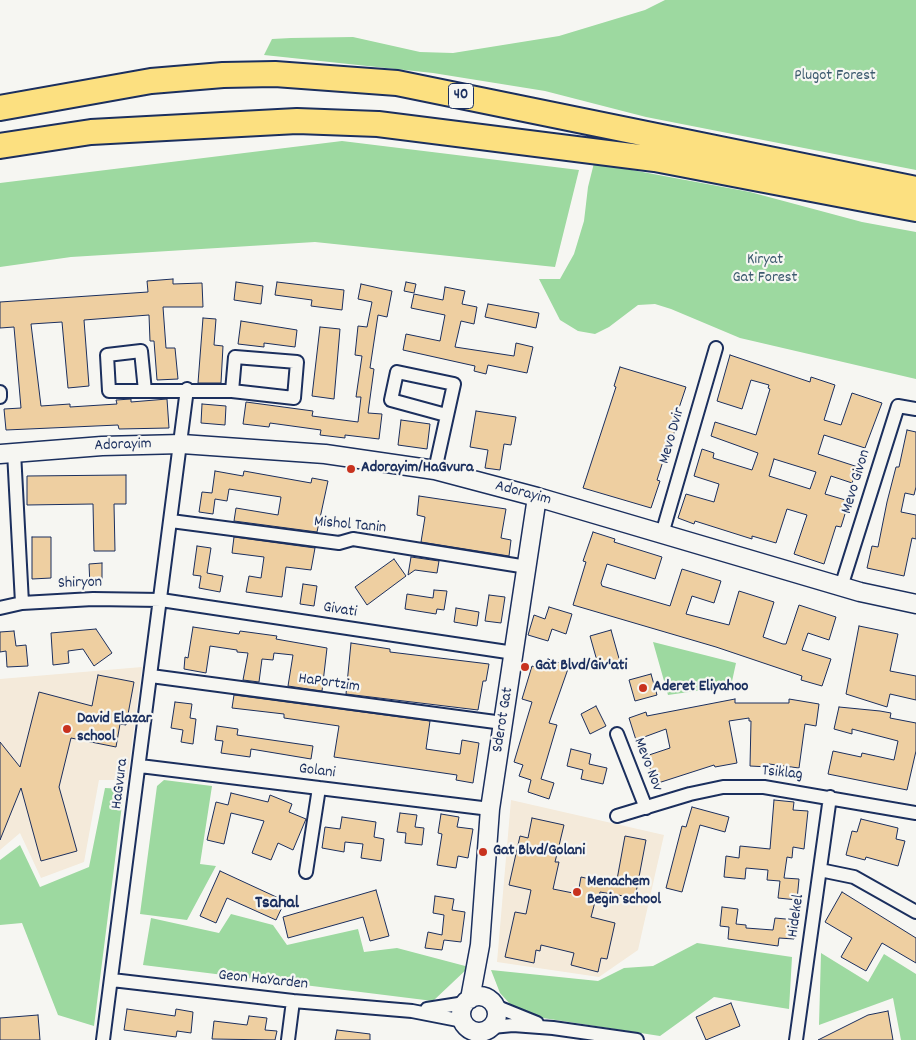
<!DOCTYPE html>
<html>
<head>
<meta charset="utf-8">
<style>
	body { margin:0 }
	canvas { display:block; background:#f6f6f2 }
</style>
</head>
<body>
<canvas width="916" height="1040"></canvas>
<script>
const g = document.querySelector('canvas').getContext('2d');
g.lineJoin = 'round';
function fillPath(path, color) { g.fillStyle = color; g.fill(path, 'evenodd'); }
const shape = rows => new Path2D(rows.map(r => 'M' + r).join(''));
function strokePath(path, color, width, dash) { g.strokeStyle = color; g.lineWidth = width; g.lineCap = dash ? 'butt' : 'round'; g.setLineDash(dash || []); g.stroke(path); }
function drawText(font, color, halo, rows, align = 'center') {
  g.font = font + ' Dekko,sans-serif'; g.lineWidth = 4.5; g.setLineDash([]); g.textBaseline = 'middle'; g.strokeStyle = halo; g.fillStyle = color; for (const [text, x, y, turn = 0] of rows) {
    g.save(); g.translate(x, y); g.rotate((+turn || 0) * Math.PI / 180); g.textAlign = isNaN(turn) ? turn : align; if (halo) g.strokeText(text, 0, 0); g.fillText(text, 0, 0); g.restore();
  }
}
fillPath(shape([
	[142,667,127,780,99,780,84,862,41,878,20,833,0,850,0,679],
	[511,800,664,835,638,950,599,977,497,962]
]), '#f4eada');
fillPath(shape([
	[665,0,916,0,916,170,646,117,545,91,433,73,264,55,272,39,291,38,353,37,420,52,453,53,559,36,645,10],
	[342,141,579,170,555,267,315,242,71,257,0,267,0,183],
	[594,163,750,192,862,222,916,232,916,379,740,338,671,309,655,304,638,305,609,327,595,334,578,331,560,320,539,279,560,279,574,254,584,221,588,187],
	[653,642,736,663,731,686,668,695],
	[164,780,212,786,200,864,216,866,187,920,140,914,157,786],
	[105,788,124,789,94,1026,58,1015,22,923,0,925,0,860,20,845,40,887,89,867],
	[231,914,273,925,287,945,358,929,364,952,397,948,469,967,433,1001,143,965,151,918,219,933],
	[697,943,792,957,789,1009,714,997,660,1036,543,1018,524,1012,511,1005,500,993,491,970,598,981,624,968,653,966],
	[821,953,868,982,884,954,916,974,916,1040,901,1040,893,998,819,1025]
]), '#9dd9a0');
const building = shape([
	[173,279,173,284,202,283,203,307,163,307,166,348,175,348,178,379,157,380,154,341,150,341,149,315,84,320,89,386,68,388,62,322,31,324,41,406,70,404,70,407,117,404,116,400,131,399,131,402,167,399,169,428,119,429,118,425,6,430,4,409,21,408,14,327,0,328,0,302,148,292,147,281,173,279],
	[236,282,263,286,261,304,234,300,236,282],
	[277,282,344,290,342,310,311,306,312,300,275,295,277,282],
	[406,282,416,284,414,293,404,291,406,282],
	[361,284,392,291,387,317,378,315,370,368,374,369,368,413,382,414,379,439,345,435,345,438,320,435,321,430,270,423,269,427,243,424,246,402,313,411,312,416,358,422,361,397,356,397,362,356,355,355,358,326,367,327,372,302,358,299,361,284],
	[445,287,465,291,462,304,477,307,474,324,461,321,455,347,514,356,516,343,533,347,527,373,488,365,486,374,474,371,475,366,403,350,406,334,440,341,445,315,411,308,414,294,443,300,445,287],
	[488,304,539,313,536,328,485,317,488,304],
	[203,318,216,319,214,345,223,346,221,383,198,383,203,318],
	[241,321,297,330,295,347,264,343,264,347,238,344,241,321],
	[320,327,340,329,334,399,312,396,320,327],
	[730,355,810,382,811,377,835,385,824,420,841,425,852,393,882,403,865,448,824,435,818,454,858,467,852,483,831,476,825,494,849,501,841,527,836,526,824,564,794,554,807,515,787,509,776,543,752,536,752,539,695,521,694,524,678,518,686,494,714,502,719,484,694,476,702,449,714,453,713,458,752,470,758,453,711,436,715,422,756,435,770,389,768,388,769,385,751,380,742,409,717,401,730,355],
	[774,459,816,472,810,489,769,476,774,459],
	[620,367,686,387,675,420,678,421,673,436,671,436,657,480,660,481,651,508,583,488,616,387,614,386,620,367],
	[202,404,226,406,225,425,201,423,202,404],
	[476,411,516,417,511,445,504,444,500,470,485,468,488,450,470,447,476,411],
	[401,420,430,424,427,449,398,445,401,420],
	[907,430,916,432,916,487,914,495,905,493,901,512,916,515,916,539,912,538,904,576,867,568,872,546,878,547,887,502,896,467,899,467,907,430],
	[215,471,243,476,244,471,311,483,312,478,328,481,317,532,234,521,236,508,278,515,281,497,229,489,227,501,215,499,213,514,199,512,202,492,212,493,215,471],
	[126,475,126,504,114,504,115,551,94,551,93,504,27,505,27,476,126,475],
	[419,496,506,509,501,538,511,540,509,556,421,542,425,517,417,515,419,496],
	[593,532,615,539,614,542,662,557,655,579,607,564,601,583,602,586,670,606,682,569,721,581,714,603,692,596,686,614,729,625,739,591,774,602,763,637,783,644,786,644,799,605,836,617,829,640,808,633,802,650,831,659,822,686,801,680,802,676,716,647,573,605,586,562,583,561,593,532],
	[32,537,51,537,51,578,32,579,32,537],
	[234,537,315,548,311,570,286,567,282,597,246,592,249,576,261,578,264,557,232,553,234,537],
	[197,546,211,548,207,573,223,576,220,592,199,588,201,576,193,575,197,546],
	[411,557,439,561,437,573,415,570,408,575,411,557],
	[394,559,406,576,367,605,355,587,394,559],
	[102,563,102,585,90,586,89,564,102,563],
	[303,584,317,586,314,606,300,604,303,584],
	[434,590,447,591,444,610,437,609,436,614,405,609,407,594,433,598,434,590],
	[489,595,505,597,501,623,485,621,489,595],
	[549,607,572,614,566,634,552,629,548,641,528,635,534,615,545,619,549,607],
	[456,608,479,612,477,626,454,622,456,608],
	[859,626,898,634,890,671,916,676,916,700,890,694,887,707,846,694,859,626],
	[193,627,239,634,240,631,277,636,276,639,327,648,322,691,288,686,293,655,274,653,273,660,262,659,259,682,243,680,248,653,237,652,237,650,210,646,206,673,184,669,185,657,188,658,193,627],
	[96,629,112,653,94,666,83,649,68,651,69,663,53,665,51,633,96,629],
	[611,630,620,662,599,668,590,636,611,630],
	[14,631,16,646,26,645,28,666,7,667,6,651,0,652,0,632,14,631],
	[351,643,390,649,390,652,489,664,486,681,483,681,478,710,346,694,351,643],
	[548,659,569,666,549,723,557,725,541,779,554,783,549,799,528,792,531,780,519,776,523,765,514,762,532,702,522,699,532,666,545,670,548,659],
	[651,674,657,695,635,701,629,680,651,674],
	[98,675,134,682,126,725,120,724,116,747,71,738,59,787,77,851,41,861,21,788,0,840,0,742,20,767,39,692,92,706,98,675],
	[234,695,430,721,426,749,460,754,462,740,479,743,473,783,456,780,457,775,334,757,339,726,284,718,284,714,232,708,234,695],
	[735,699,735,703,789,703,789,699,819,704,816,726,805,724,799,768,769,764,769,767,750,766,751,721,749,721,749,718,729,721,737,763,715,767,714,765,655,784,646,756,670,748,666,729,636,740,629,718,646,712,647,716,735,699],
	[175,702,192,704,190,718,196,719,193,744,181,742,183,730,171,728,175,702],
	[596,706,606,726,590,734,581,714,596,706],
	[839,707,880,711,891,713,890,718,916,723,916,751,907,790,828,774,833,751,861,757,862,753,894,760,898,741,852,729,852,734,834,729,839,707],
	[217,726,238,729,237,735,313,746,311,759,251,749,250,757,221,753,223,741,215,740,217,726],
	[571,749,591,754,589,764,607,768,603,784,581,779,583,770,567,766,571,749],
	[231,793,268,802,270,795,292,804,289,812,306,819,293,850,278,843,271,860,252,853,264,821,231,813,224,844,207,840,216,802,228,805,231,793],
	[774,800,794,802,793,810,808,811,804,849,793,847,792,858,787,857,784,878,799,879,797,900,778,898,780,881,767,880,768,870,746,868,745,879,724,877,726,856,739,858,740,846,770,849,774,800],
	[692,807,729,817,725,832,700,825,682,892,666,888,682,826,686,827,692,807],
	[400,813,417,815,415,827,424,828,422,845,405,843,406,833,397,832,400,813],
	[441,814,459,817,457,827,473,829,468,858,458,856,456,868,437,865,442,834,438,833,441,814],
	[342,817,376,822,374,837,384,839,381,861,361,858,363,844,345,842,344,852,322,848,325,827,340,829,342,817],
	[532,818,564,825,555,862,559,862,553,889,578,894,581,877,616,885,625,836,646,840,635,898,600,892,599,898,596,898,591,917,615,923,607,959,601,958,598,972,571,965,574,953,541,945,540,951,536,950,534,963,505,957,515,912,526,914,531,890,509,885,520,836,528,838,532,818],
	[861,819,898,828,896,839,905,841,898,866,866,857,865,860,846,855,852,831,857,832,861,819],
	[220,871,285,901,276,920,227,898,216,923,200,916,220,871],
	[376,890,389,936,370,941,363,917,288,938,283,917,376,890],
	[842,892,916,938,916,963,882,943,866,971,841,957,852,938,825,922,842,892],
	[435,896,454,899,452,910,465,912,461,942,444,940,442,950,425,948,428,932,442,935,444,915,433,913,435,896],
	[722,907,738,909,736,924,746,925,746,928,773,930,775,918,796,920,794,939,779,938,778,946,728,939,729,927,720,926,722,907],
	[731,1003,740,1026,706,1040,696,1017,731,1003],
	[127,1009,175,1016,176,1009,193,1012,191,1033,177,1031,176,1037,124,1030,127,1009],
	[888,1011,893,1040,818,1040,868,1015,888,1011],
	[38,1015,40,1040,0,1040,0,1018,38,1015],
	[249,1016,267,1018,265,1030,277,1031,275,1040,212,1039,214,1021,247,1025,249,1016],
	[337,1030,370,1034,370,1040,335,1040,337,1030]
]);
fillPath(building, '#eecfa1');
strokePath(building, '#1b2f5e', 1);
const street = shape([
	[145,391,141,351,107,355,109,391,232,391,294,398,297,362,235,357,232,391],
	[0,392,0,397],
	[14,452,22,603],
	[435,470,454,384,397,372,391,400,446,415],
	[171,521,339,543,353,539,527,567],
	[662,534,716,348],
	[841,587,898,406,916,409],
	[0,608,22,603,93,599,161,600,514,653],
	[151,676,503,723],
	[617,734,646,808],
	[140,766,490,809],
	[617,816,690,794,723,787,764,787,916,813],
	[820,870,854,877,916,912],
	[306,872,319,788],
	[112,980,293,1001,412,1011,463,1021],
	[495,1006,537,1023],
	[427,1009,465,1003],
	[492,1027,513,1025,553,1028,637,1040],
	[103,1040,187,389],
	[288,1040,293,1001],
	[796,1040,830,797]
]);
const secondary = shape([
	[0,454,102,446,182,444,325,454,435,470,537,497,860,592,916,604],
	'461 1014a18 18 0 1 1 36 0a18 18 0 1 1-36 0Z',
	[470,999,480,945,490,809,537,497]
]);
const highway = shape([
	[0,108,151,81,223,75,275,74,397,83,916,189],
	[0,146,91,132,297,121,378,124,655,159,916,209]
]);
strokePath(street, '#1b2f5e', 16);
strokePath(secondary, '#1b2f5e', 21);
strokePath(highway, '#1b2f5e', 28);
strokePath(street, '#f6f6f2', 12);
strokePath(secondary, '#f6f6f2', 18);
strokePath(highway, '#fce080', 24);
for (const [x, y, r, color] of [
	[351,469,5,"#c8321e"],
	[525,667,5,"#c8321e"],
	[643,688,5,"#c8321e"],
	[67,729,5,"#c8321e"],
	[483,852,5,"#c8321e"],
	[577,892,5,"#c8321e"]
]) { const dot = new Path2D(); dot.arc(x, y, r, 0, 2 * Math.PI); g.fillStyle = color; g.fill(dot); strokePath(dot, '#f6f6f2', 2); }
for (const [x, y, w] of [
	[461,96,25]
]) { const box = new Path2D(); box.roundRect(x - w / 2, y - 12.5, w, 25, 4); g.fillStyle = '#f6f6f2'; g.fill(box); strokePath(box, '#1b2f5e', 1); }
drawText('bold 15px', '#1b2f5e', null, [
	["40",461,96]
]);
drawText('16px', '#3c5a6e', '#f6f6f2', [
	["Plugot Forest",835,77],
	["Kiryat",765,261],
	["Gat Forest",765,279]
]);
drawText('16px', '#1b2f5e', '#f6f6f2', [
	["Mevo Dvir",673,436,-74],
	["Adorayim",123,446,-2],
	["Mevo Givon",857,482,-73],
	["Adorayim",523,494,15],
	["Mishol Tanin",350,526,5],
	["Shiryon",80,584,-2],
	["Givati",340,611,9],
	["HaPortzim",329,684,8],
	["Sderot Gat",504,720,-81],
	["Mevo Nov",647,765,69],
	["Golani",317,772,7],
	["Tsiklag",782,774,6],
	["HaGvura",121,784,-83],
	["Hidekel",797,916,-82],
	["Geon HaYarden",263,981,6]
]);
drawText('bold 16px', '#1b2f5e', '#f6f6f2', [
	["Adorayim/HaGvura",361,469],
	["Gat Blvd/Giv'ati",535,667],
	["Aderet Eliyahoo",653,688],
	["David Elazar",77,720],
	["school",77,738],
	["Gat Blvd/Golani",493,852],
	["Menachem",587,883],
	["Begin school",587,901]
], 'left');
drawText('bold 18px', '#1b2f5e', '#f6f6f2', [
	["Tsahal",277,905]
]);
</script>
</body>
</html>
